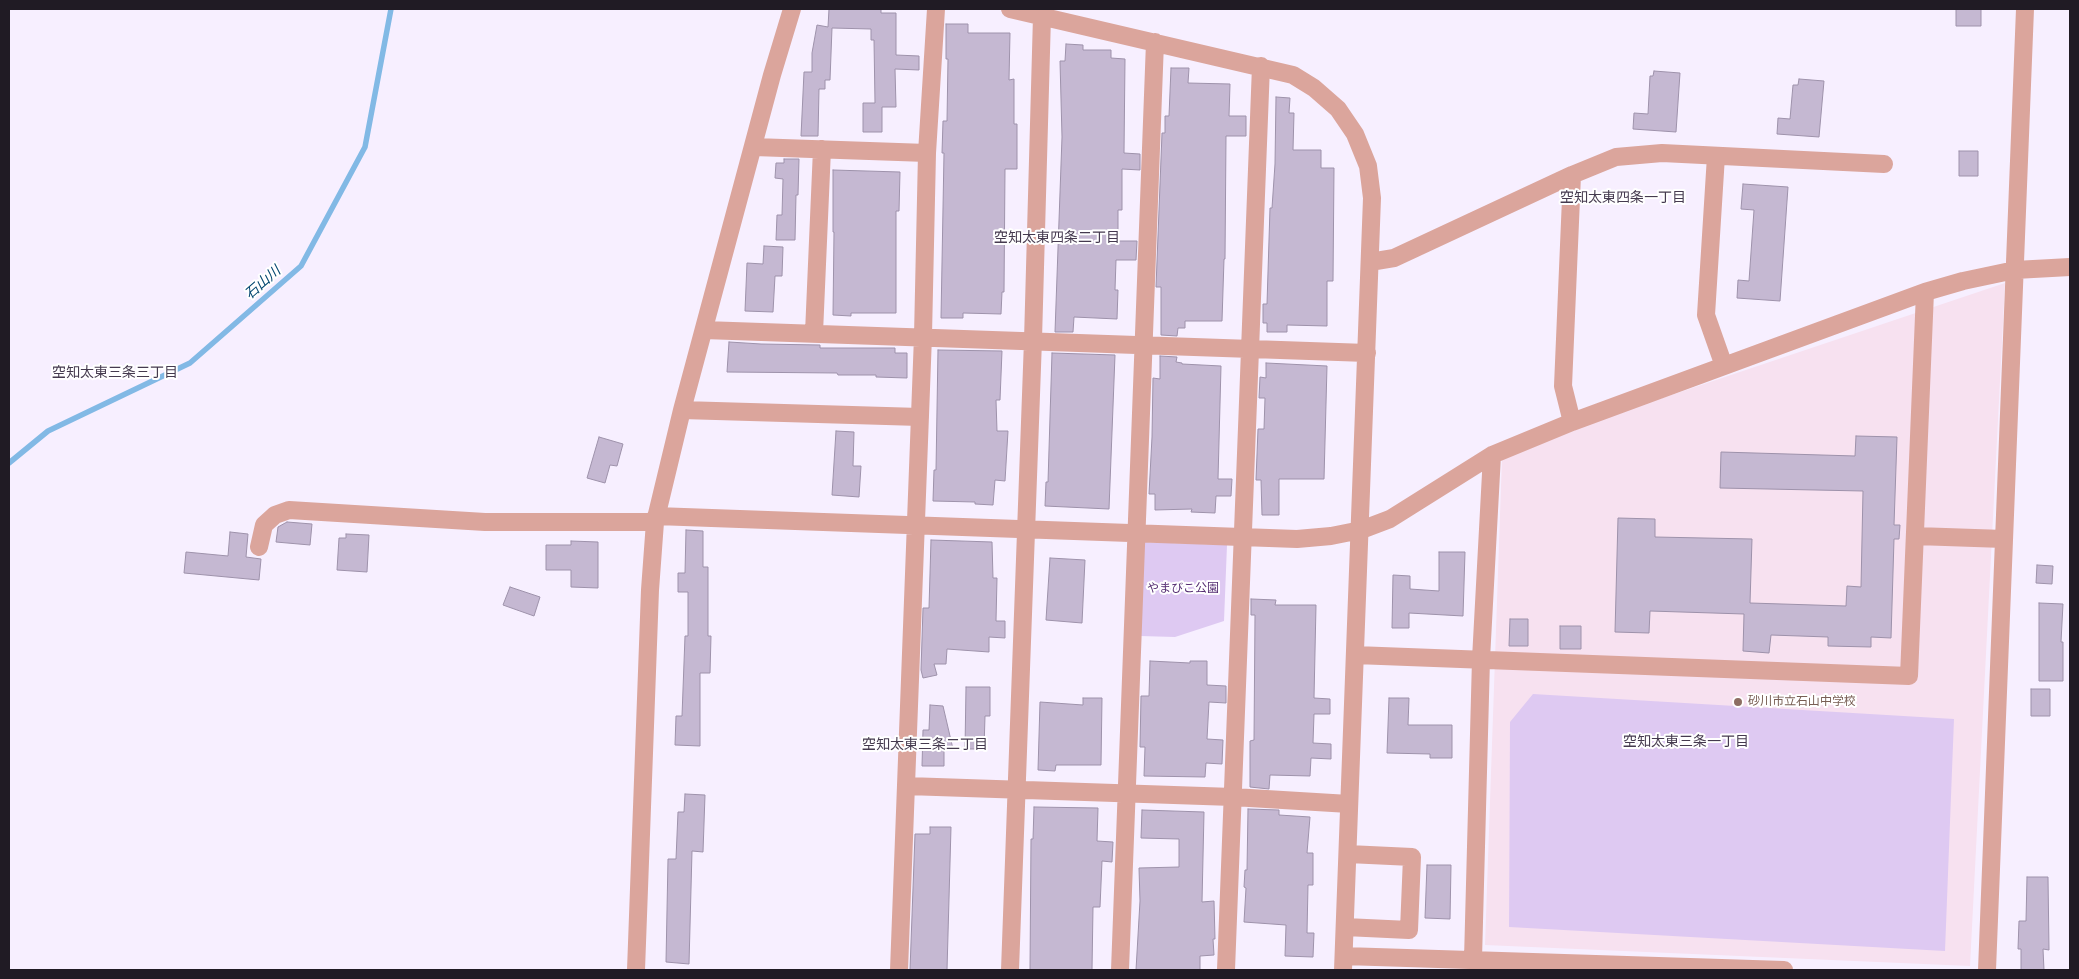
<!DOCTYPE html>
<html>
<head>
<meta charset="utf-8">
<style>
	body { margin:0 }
	#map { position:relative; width:2079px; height:979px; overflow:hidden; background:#f7efff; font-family:"Fira Sans",sans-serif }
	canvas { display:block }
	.frame { position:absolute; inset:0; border:10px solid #201b24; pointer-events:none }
</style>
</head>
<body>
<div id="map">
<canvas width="2079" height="979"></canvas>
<div class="frame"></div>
</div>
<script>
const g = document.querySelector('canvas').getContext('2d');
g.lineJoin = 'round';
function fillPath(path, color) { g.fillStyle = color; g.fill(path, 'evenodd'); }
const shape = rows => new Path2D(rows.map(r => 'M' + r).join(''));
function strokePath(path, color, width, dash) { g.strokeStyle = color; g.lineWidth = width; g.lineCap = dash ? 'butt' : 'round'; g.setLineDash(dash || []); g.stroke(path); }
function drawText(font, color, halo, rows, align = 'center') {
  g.font = font + ' "Fira Sans","Noto Sans JP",sans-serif'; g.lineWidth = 4; g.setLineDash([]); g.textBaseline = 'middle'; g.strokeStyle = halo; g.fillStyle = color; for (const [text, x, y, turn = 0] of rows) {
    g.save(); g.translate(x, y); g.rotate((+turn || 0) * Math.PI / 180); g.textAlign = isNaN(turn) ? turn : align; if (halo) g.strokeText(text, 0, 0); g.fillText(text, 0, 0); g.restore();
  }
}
fillPath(shape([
	[2005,283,1970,966,1485,945,1502,458,1573,428]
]), '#f7e1f0');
fillPath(shape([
	[1143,542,1227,545,1224,621,1175,637,1140,636],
	[1533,694,1954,719,1945,951,1509,927,1510,722]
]), '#dec9f2');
strokePath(shape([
	[9,463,48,431,190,363,301,266,365,147,391,9]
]), '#82b9e5', 5.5);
const building = shape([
	[829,9,881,9,881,13,896,13,896,55,919,56,919,70,895,69,896,107,882,107,882,132,863,132,863,103,875,103,874,40,871,40,871,29,832,28,830,80,825,80,825,89,819,89,818,136,801,136,804,72,812,72,812,53,817,25,828,27,829,9],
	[1956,9,1981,9,1981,26,1956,26,1956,9],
	[946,24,968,24,968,33,1010,33,1009,80,1014,79,1014,124,1017,124,1017,169,1005,169,1004,292,1002,292,1001,314,963,313,963,318,941,318,944,153,942,153,943,121,947,121,948,59,946,59,946,24],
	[1066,44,1083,45,1083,50,1111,50,1111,58,1125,59,1124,153,1140,154,1140,170,1122,169,1122,210,1118,210,1118,241,1137,241,1136,260,1116,260,1115,290,1118,290,1117,319,1074,317,1073,332,1055,332,1062,137,1060,61,1065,61,1066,44],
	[1171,68,1189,68,1188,83,1230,84,1229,116,1246,116,1246,136,1226,136,1225,259,1224,259,1222,321,1185,321,1185,328,1178,328,1177,336,1161,335,1161,287,1156,287,1162,133,1165,133,1165,116,1169,116,1171,68],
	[1654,71,1680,73,1676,132,1633,129,1634,113,1648,114,1650,76,1653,76,1654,71],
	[1799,79,1824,81,1819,137,1777,134,1778,118,1790,119,1793,85,1798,85,1799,79],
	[1276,97,1290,98,1289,113,1294,113,1293,150,1321,150,1321,168,1334,168,1333,281,1327,281,1327,326,1287,325,1287,332,1267,332,1267,323,1263,323,1263,304,1267,304,1270,208,1272,208,1275,164,1276,97],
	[1959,151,1978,151,1978,176,1959,176,1959,151],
	[784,159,799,159,798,195,796,195,795,240,776,240,777,215,782,215,783,179,775,178,776,163,784,163,784,159],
	[833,170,900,172,899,211,896,211,896,313,851,313,851,316,833,315,834,232,833,232,833,170],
	[1743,184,1788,187,1780,301,1737,298,1738,280,1749,281,1754,210,1741,209,1743,184],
	[764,246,783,247,782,276,775,276,773,312,745,311,747,263,763,264,764,246],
	[729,342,761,344,820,345,820,348,895,348,895,353,907,353,907,378,876,377,876,375,838,375,837,373,727,372,729,342],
	[938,350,1002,351,1000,400,996,400,997,431,1008,431,1005,481,995,480,993,505,975,504,975,502,933,501,934,470,936,470,938,350],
	[1052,353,1115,355,1109,509,1045,506,1046,482,1048,482,1052,353],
	[1160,356,1177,357,1176,362,1182,363,1182,364,1221,366,1218,479,1232,479,1231,496,1216,496,1215,513,1191,512,1192,509,1155,510,1155,494,1149,494,1152,437,1153,378,1160,379,1160,356],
	[1266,363,1327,366,1324,479,1279,479,1279,515,1262,515,1261,480,1256,480,1258,429,1264,429,1265,398,1259,398,1260,377,1266,378,1266,363],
	[836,431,854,432,853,466,861,466,859,497,832,495,836,431],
	[1856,436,1897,437,1894,525,1900,525,1899,539,1894,539,1891,638,1871,637,1871,647,1828,646,1828,637,1771,635,1769,653,1743,651,1744,614,1650,611,1649,633,1615,632,1618,518,1655,519,1655,537,1752,539,1750,603,1846,606,1847,586,1861,587,1863,491,1720,488,1721,452,1855,456,1856,436],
	[599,437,623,444,617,466,610,465,605,483,587,478,599,437],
	[287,522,312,524,310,545,276,542,278,527,287,522],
	[686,530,703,531,703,567,708,567,708,636,711,636,710,673,700,673,700,746,675,745,676,716,682,716,685,636,688,636,688,592,678,592,678,573,685,573,686,530],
	[230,532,248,534,246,557,261,559,259,580,184,573,186,552,228,556,230,532],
	[346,534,369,535,367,572,337,570,339,538,346,538,346,534],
	[931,540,992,542,993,578,997,578,996,621,1005,621,1005,638,989,637,989,652,947,649,946,664,934,664,937,675,923,678,921,670,923,608,929,608,931,540],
	[571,541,598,542,598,588,571,587,571,570,546,570,546,545,571,545,571,541],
	[1439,552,1465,552,1463,616,1409,613,1409,628,1392,628,1393,575,1410,576,1410,589,1439,591,1439,552],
	[1050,558,1085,560,1082,623,1046,620,1050,558],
	[2037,565,2053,566,2052,584,2036,583,2037,565],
	[510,587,540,597,534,616,503,605,510,587],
	[1251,599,1276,600,1275,605,1316,605,1314,698,1330,699,1330,714,1314,714,1313,743,1331,744,1331,759,1311,758,1310,776,1270,775,1269,789,1250,787,1250,741,1254,740,1255,615,1251,615,1251,599],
	[2039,603,2063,604,2061,642,2063,642,2063,681,2039,681,2039,603],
	[1510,619,1528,619,1528,646,1509,646,1510,619],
	[1560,626,1581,626,1581,649,1560,649,1560,626],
	[1150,661,1190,663,1190,661,1207,661,1207,685,1226,686,1226,703,1209,702,1207,739,1223,740,1222,764,1206,763,1205,777,1144,776,1145,747,1140,747,1141,696,1149,696,1150,661],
	[966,687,990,687,990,716,985,716,984,749,965,749,966,687],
	[2031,689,2050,689,2050,716,2031,716,2031,689],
	[1083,698,1102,698,1101,765,1056,765,1055,771,1038,770,1040,702,1083,705,1083,698],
	[1389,698,1409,698,1408,725,1452,725,1452,758,1430,758,1430,754,1387,753,1389,698],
	[930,705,943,706,953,749,944,748,944,766,922,766,923,730,929,730,930,705],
	[685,794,705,795,703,852,692,851,689,964,666,962,668,859,676,859,678,812,684,812,685,794],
	[1034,807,1098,808,1097,841,1113,842,1112,862,1102,861,1100,907,1093,907,1092,970,1030,970,1031,839,1033,839,1034,807],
	[1248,809,1279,810,1279,815,1310,817,1307,853,1313,853,1313,885,1308,885,1307,933,1314,933,1313,957,1285,956,1286,925,1244,922,1246,888,1244,887,1245,870,1247,870,1248,809],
	[1142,810,1204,812,1202,902,1214,901,1215,939,1213,939,1214,955,1200,956,1200,970,1136,970,1140,901,1139,868,1179,867,1179,839,1141,838,1142,810],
	[930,827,951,827,947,970,910,970,915,834,930,834,930,827],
	[1427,865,1451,865,1450,919,1425,918,1427,865],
	[2027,877,2048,877,2049,950,2043,949,2044,970,2021,970,2021,949,2018,949,2019,921,2026,921,2027,877]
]);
fillPath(building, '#c5b8d2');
strokePath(building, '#9e92ab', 1);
strokePath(shape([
	[1010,9,1293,75,1314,88,1338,109,1355,134,1368,166,1372,198,1343,970],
	[754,147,927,153],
	[1716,156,1706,315,1724,366],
	[1572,175,1563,386,1572,422],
	[1370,262,1394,258,1572,175,1616,157,1662,153,1884,164],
	[704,330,1367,353],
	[814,333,822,149],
	[682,410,920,417],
	[656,516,1297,539,1331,536,1361,530,1390,519,1492,455,1572,422,1925,292,1963,281,2015,270,2070,267],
	[1916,536,2004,539],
	[259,547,264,525,275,515,289,510,485,522,655,522],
	[1355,655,1909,676,1925,292],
	[907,786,1233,797,1349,804],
	[1345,927,1409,930,1412,857,1348,854],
	[1344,956,1784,970],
	[1473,959,1481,659,1492,455],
	[636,970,650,590,655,522,682,410,772,75,792,9],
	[899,970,923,336,927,153,936,9],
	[1010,970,1033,340,1042,16],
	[1120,970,1155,42],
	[1226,970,1261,66],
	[1987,970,2025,9]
]), '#dba59c', 18);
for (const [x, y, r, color] of [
	[1738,702,5,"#8d6e63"]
]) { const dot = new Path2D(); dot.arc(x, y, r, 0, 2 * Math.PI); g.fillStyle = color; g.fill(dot); strokePath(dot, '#fff', 2); }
drawText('12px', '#542d71', '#fff', [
	["やまびこ公園",1183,589]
]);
drawText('12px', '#785e54', '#fff', [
	["砂川市立石山中学校",1748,702]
], 'left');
drawText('14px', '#453a4f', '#fff', [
	["空知太東四条一丁目",1623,198],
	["空知太東四条二丁目",1057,238],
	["空知太東三条三丁目",115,373],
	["空知太東三条一丁目",1686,742],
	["空知太東三条二丁目",925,745]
]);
drawText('italic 14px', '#00456f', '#fff', [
	["石山川",263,283,-41]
]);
</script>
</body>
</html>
